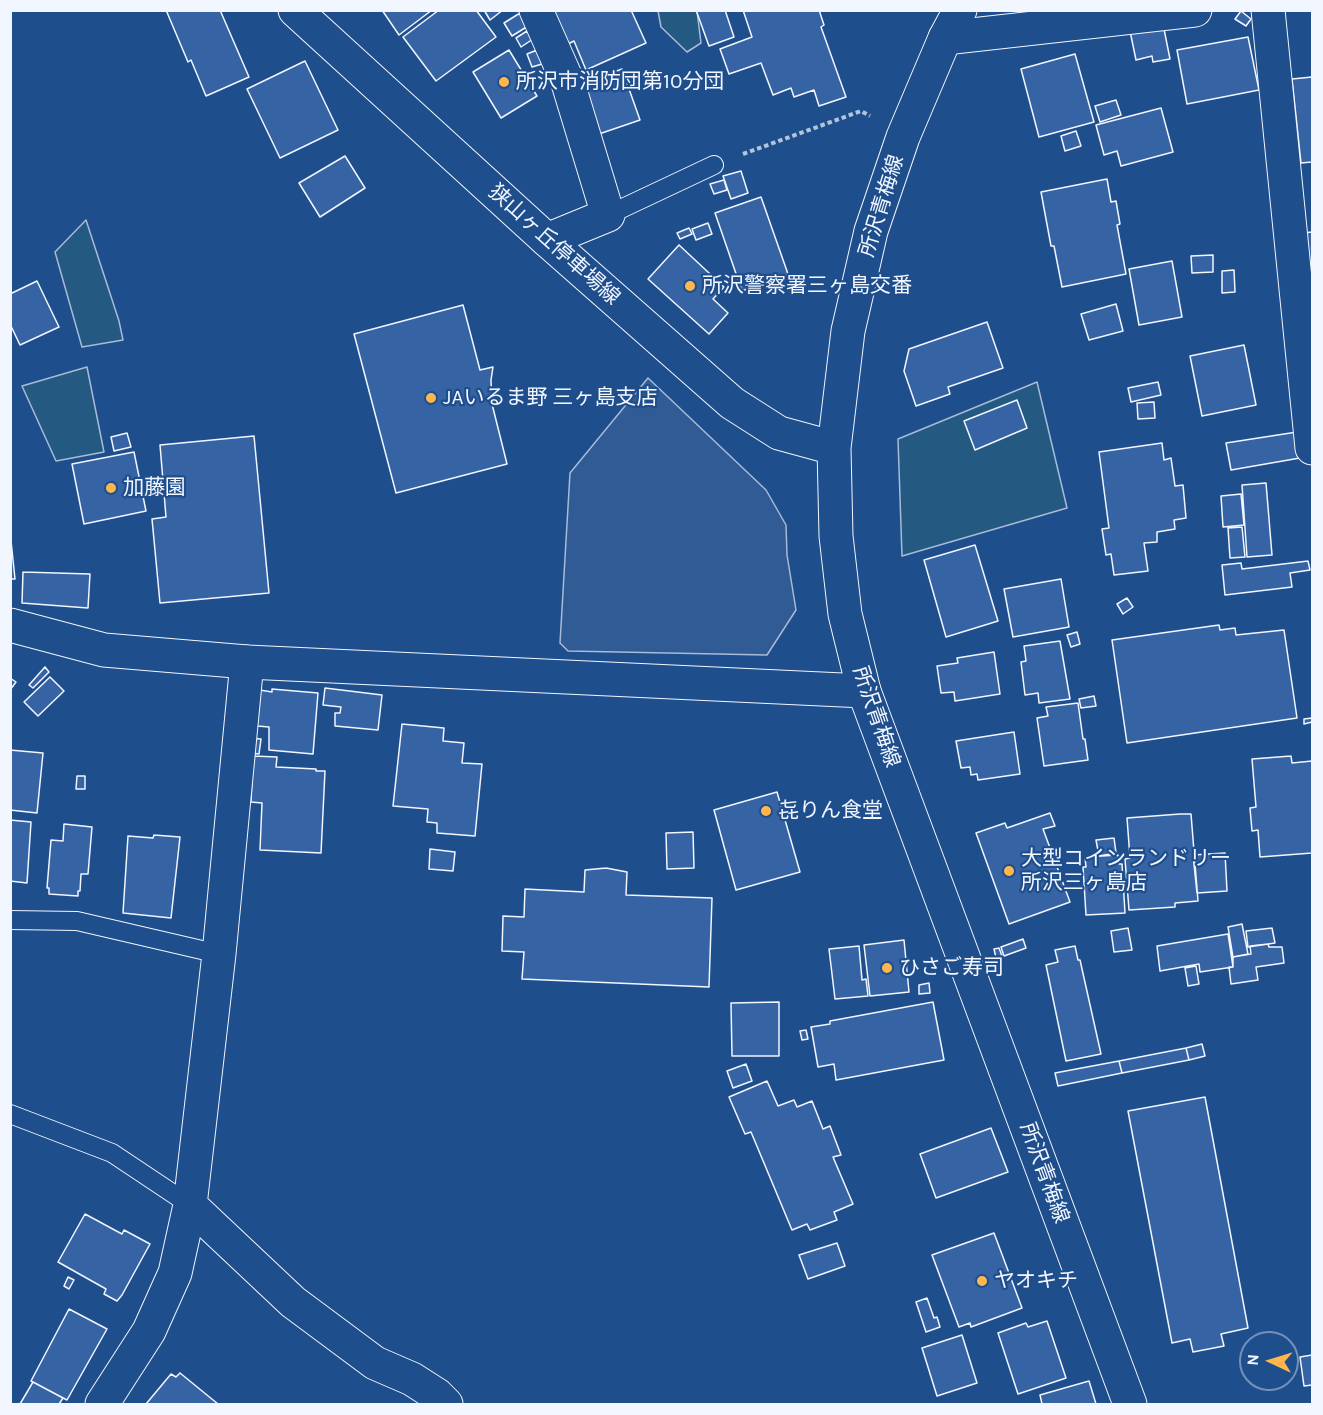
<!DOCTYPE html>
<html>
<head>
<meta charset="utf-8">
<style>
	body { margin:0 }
	#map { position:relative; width:1323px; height:1415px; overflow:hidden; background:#1f4e8c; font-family:Karla,sans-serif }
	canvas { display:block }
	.frame { position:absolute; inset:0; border:12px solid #f2f6ff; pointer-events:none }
	.north { position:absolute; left:1239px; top:1331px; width:60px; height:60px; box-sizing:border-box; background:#1f4e8c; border:2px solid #7391ba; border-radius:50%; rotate:274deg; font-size:16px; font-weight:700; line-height:24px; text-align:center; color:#f2f6ff }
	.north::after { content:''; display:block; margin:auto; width:21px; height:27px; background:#ffb74d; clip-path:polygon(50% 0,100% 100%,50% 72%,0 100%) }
</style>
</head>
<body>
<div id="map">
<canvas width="1323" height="1415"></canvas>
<div class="frame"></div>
<div class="north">N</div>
</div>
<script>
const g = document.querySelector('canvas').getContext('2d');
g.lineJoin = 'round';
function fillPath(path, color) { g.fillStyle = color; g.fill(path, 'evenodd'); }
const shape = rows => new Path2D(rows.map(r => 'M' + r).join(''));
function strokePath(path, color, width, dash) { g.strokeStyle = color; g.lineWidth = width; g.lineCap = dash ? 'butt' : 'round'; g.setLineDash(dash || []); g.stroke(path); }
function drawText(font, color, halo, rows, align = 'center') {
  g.font = font + ' Karla,"Noto Sans JP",sans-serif'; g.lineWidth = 4.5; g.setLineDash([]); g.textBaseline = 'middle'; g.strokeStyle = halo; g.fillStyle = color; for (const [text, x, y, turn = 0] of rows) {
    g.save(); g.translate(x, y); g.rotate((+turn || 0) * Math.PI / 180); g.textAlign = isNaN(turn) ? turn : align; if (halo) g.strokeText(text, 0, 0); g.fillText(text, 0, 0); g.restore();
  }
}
const green = shape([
	[658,11,697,11,701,43,687,52,661,27,658,11],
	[86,220,119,321,123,340,82,347,55,252,86,220],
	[87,367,104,452,56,461,22,386,87,367],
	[1037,382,1067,508,902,556,898,439,1037,382]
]);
fillPath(green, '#245a82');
strokePath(green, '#a8bbd7', 1.5);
const parking = shape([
	[648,378,766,490,786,525,787,555,796,610,767,655,568,651,560,643,570,473,648,378]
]);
fillPath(parking, '#305b95');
strokePath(parking, '#a8bbd7', 1.5);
const building = shape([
	[166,10,220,10,249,77,206,96,191,60,188,62,166,10],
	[382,10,432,10,399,35,382,10],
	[439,10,476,10,496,37,436,81,403,37,439,10],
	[484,10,503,10,490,20,484,10],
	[550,10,631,10,646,43,586,70,574,41,566,45,550,10],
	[696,10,725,10,734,37,709,46,696,10],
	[743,10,819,10,824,25,821,27,846,97,819,106,814,90,794,97,791,88,773,95,761,63,729,74,720,49,752,37,743,10],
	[1241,11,1251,19,1246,26,1235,19,1241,11],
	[520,13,528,26,512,36,504,23,520,13],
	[1163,24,1170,59,1153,62,1152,56,1136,60,1130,31,1163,24],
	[527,31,533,39,521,47,516,38,527,31],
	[1248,37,1259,90,1187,104,1177,50,1248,37],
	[509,50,537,96,501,118,473,72,509,50],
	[537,50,542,64,532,67,527,54,537,50],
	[1075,54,1094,122,1039,137,1021,69,1075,54],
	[305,61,338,130,280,158,247,89,305,61],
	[622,69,640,120,599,134,581,84,622,69],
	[1312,77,1312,162,1301,163,1292,79,1312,77],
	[1116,100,1121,115,1100,122,1095,106,1116,100],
	[1161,108,1173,152,1121,166,1117,151,1104,155,1096,125,1161,108],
	[1076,131,1081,146,1065,151,1061,136,1076,131],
	[345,156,365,188,320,217,299,183,345,156],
	[741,171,748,193,731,199,723,176,741,171],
	[1107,179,1111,202,1116,201,1120,224,1117,225,1126,274,1062,287,1054,246,1051,246,1041,192,1107,179],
	[724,180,727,190,714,194,710,184,724,180],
	[761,197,788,274,742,291,715,213,761,197],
	[708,223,712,234,696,240,692,229,708,223],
	[689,228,692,234,680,239,677,233,689,228],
	[1312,232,1312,283,1305,284,1303,233,1312,232],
	[679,245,724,287,713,299,728,313,709,334,648,279,679,245],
	[1213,255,1213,272,1192,273,1191,256,1213,255],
	[1172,261,1182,317,1139,325,1129,269,1172,261],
	[1234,270,1235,292,1222,293,1222,271,1234,270],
	[37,281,59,327,20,345,10,324,10,294,37,281],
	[1116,304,1123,331,1089,340,1081,314,1116,304],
	[463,305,480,370,493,367,491,380,492,404,507,464,396,493,354,334,463,305],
	[987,322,1003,368,948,387,950,394,916,406,904,371,909,349,987,322],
	[1244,345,1256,405,1202,416,1190,356,1244,345],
	[1158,382,1161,395,1131,402,1128,388,1158,382],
	[1017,400,1027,428,975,450,964,421,1017,400],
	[1154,402,1155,418,1138,419,1137,403,1154,402],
	[1297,432,1300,458,1231,470,1226,443,1297,432],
	[127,433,131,447,114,451,111,437,127,433],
	[254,436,269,593,160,603,152,519,166,517,160,445,254,436],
	[1162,443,1164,460,1171,458,1175,486,1183,485,1186,518,1174,520,1175,529,1157,532,1157,542,1144,543,1148,571,1114,575,1111,554,1106,555,1102,529,1109,528,1099,452,1162,443],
	[134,452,146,511,84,524,72,464,134,452],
	[1266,483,1272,555,1247,557,1242,485,1266,483],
	[1241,494,1244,525,1223,527,1221,496,1241,494],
	[1242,527,1245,557,1230,558,1228,528,1242,527],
	[10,531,15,579,10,579,10,531],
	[975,545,998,621,946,637,924,560,975,545],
	[1308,561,1310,570,1290,573,1292,587,1225,595,1222,565,1241,563,1242,569,1308,561],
	[23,572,90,574,88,608,22,603,23,572],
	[1061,579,1069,627,1013,637,1004,589,1061,579],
	[1127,598,1133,607,1123,614,1117,604,1127,598],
	[1219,625,1220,630,1235,628,1236,635,1284,630,1297,718,1127,743,1112,640,1219,625],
	[1077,632,1080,644,1071,647,1067,635,1077,632],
	[1060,641,1070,699,1039,703,1038,693,1025,695,1021,662,1026,661,1024,646,1060,641],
	[994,652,1000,694,955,701,954,692,941,693,937,666,958,663,957,658,994,652],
	[45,667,49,672,33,688,29,685,45,667],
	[50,677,64,691,38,716,24,702,50,677],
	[10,678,16,682,10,690,10,678],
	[325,688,382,695,378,730,335,726,335,713,340,713,341,707,323,705,325,688],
	[272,689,318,693,313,754,269,750,269,727,257,726,260,690,272,692,272,689],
	[1094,696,1096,706,1081,708,1079,699,1094,696],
	[1078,703,1083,739,1085,739,1088,760,1044,766,1037,718,1048,716,1046,707,1078,703],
	[1312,718,1312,722,1304,724,1304,719,1312,718],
	[402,724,444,728,443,741,464,743,462,763,482,764,475,836,437,833,437,823,427,822,428,809,393,806,402,724],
	[1014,732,1020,774,978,780,977,774,971,775,970,767,961,768,956,741,1014,732],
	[245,738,261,739,259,754,243,752,245,738],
	[10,750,43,753,37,813,10,810,10,750],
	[253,756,277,757,276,767,316,769,316,771,325,771,321,853,260,850,262,803,251,802,253,756],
	[1291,756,1292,763,1312,761,1312,853,1260,857,1258,830,1252,831,1250,808,1256,807,1252,759,1291,756],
	[77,776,85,776,85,789,76,789,77,776],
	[777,792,800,872,736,890,714,810,777,792],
	[1050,813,1055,826,1043,829,1070,902,1009,924,976,833,1005,823,1007,828,1050,813],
	[1180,814,1191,814,1198,901,1175,903,1175,907,1129,910,1125,859,1130,858,1127,818,1180,814],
	[10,820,31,822,27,883,10,881,10,820],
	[64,824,92,827,88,874,81,874,80,891,78,891,78,896,49,894,49,888,47,888,51,840,63,841,64,824],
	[693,832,694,868,667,869,666,833,693,832],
	[154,835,180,837,171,918,123,913,128,836,153,838,154,835],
	[1114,838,1116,853,1099,856,1096,840,1114,838],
	[430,849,455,852,453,871,429,869,430,849],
	[1225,853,1227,891,1197,893,1193,855,1225,853],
	[1118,855,1119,864,1122,864,1125,913,1086,915,1083,867,1086,867,1085,857,1118,855],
	[606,868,627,872,626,895,712,898,709,987,522,979,524,952,502,951,503,916,524,917,525,889,584,892,585,870,606,868],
	[1242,924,1248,954,1233,957,1228,927,1242,924],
	[1128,928,1132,950,1114,952,1111,931,1128,928],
	[1272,928,1275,943,1248,947,1246,931,1272,928],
	[1228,934,1233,967,1200,972,1199,964,1160,971,1157,946,1228,934],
	[1023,939,1026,948,1004,956,1001,947,1023,939],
	[904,940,909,992,870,996,864,945,904,940],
	[1268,944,1269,947,1282,947,1284,963,1256,967,1258,980,1231,984,1229,967,1233,967,1233,957,1251,954,1250,946,1268,944],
	[859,946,862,980,866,979,868,996,835,999,829,949,859,946],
	[1075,946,1078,960,1080,960,1101,1054,1066,1061,1046,965,1058,962,1055,950,1075,946],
	[999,948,1002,956,996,958,994,949,999,948],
	[1196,966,1199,984,1188,986,1185,968,1196,966],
	[929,983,930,993,919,994,919,985,929,983],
	[779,1002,779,1056,732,1056,731,1003,779,1002],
	[933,1002,944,1060,836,1080,834,1064,818,1067,811,1027,830,1024,830,1021,933,1002],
	[806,1030,808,1039,802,1040,800,1031,806,1030],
	[1202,1044,1205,1056,1189,1060,1186,1048,1202,1044],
	[1186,1048,1189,1060,1122,1073,1119,1061,1186,1048],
	[1119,1061,1122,1073,1058,1086,1055,1073,1119,1061],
	[746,1064,752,1081,733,1088,727,1071,746,1064],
	[767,1081,778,1106,794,1100,797,1107,812,1101,823,1129,830,1126,841,1155,833,1157,853,1204,834,1212,837,1220,810,1230,807,1224,792,1230,751,1132,745,1134,729,1097,767,1081],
	[1205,1097,1248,1328,1221,1334,1224,1346,1193,1352,1190,1339,1172,1343,1128,1111,1205,1097],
	[991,1128,1008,1172,936,1198,920,1154,991,1128],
	[85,1214,122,1234,124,1230,150,1244,122,1295,117,1301,104,1294,106,1289,58,1262,85,1214],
	[994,1233,1022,1308,971,1327,970,1323,959,1327,932,1255,994,1233],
	[837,1243,845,1266,808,1279,799,1255,837,1243],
	[68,1277,74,1280,69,1289,64,1286,68,1277],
	[927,1298,934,1318,937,1317,940,1327,926,1332,916,1302,927,1298],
	[69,1309,107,1329,67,1400,31,1381,69,1309],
	[1047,1321,1066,1378,1018,1394,998,1333,1026,1323,1028,1327,1047,1321],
	[962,1335,977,1383,937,1396,922,1348,962,1335],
	[1312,1355,1312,1385,1304,1386,1300,1357,1312,1355],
	[180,1373,218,1404,146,1404,171,1374,176,1377,180,1373],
	[1089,1381,1096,1404,1042,1404,1040,1395,1089,1381],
	[33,1382,63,1398,59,1404,20,1404,33,1382]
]);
fillPath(building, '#3563a3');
strokePath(building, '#f2f6ff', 1.5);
const service = shape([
	[608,215,714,165],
	[10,920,77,921,219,954],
	[10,1114,112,1153,190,1205]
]);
const minor = shape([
	[536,10,567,80,608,215,547,240],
	[1268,10,1312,448],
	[945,38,1195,10],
	[190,1205,293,1302,375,1363,412,1379,437,1395,446,1404],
	[102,1404,149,1331,175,1273,190,1205,219,954,247,662]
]);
const tertiary = shape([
	[10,625,104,650,247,662,864,691]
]);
const secondary = shape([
	[295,10,547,240,732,403,779,433,834,448],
	[960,10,945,38,903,137,871,231,848,331,834,448,836,536,845,614,864,691,1130,1404]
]);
strokePath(service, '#f2f6ff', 20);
strokePath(minor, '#f2f6ff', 35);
strokePath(tertiary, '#f2f6ff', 35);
strokePath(secondary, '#f2f6ff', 35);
strokePath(shape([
	[743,154,861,111,870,116]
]), '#b3c4dc', 4, [4.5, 3]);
strokePath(service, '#1f4e8c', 18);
strokePath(minor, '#1f4e8c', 33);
strokePath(tertiary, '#1f4e8c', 33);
strokePath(secondary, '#1f4e8c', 33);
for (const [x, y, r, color] of [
	[504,82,6,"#ffb74d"],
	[690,286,6,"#ffb74d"],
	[431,398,6,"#ffb74d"],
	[111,488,6,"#ffb74d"],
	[766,811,6,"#ffb74d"],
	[1009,871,6,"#ffb74d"],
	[887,968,6,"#ffb74d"],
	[982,1281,6,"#ffb74d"]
]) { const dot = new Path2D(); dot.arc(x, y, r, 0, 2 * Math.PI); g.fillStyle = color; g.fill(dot); strokePath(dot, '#1f4e8c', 2); }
drawText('21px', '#f2f6ff', '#1f4e8c', [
	["所沢市消防団第10分団",516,82],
	["所沢警察署三ヶ島交番",702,286],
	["JAいるま野 三ヶ島支店",443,398],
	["加藤園",123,488],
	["㐂りん食堂",778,811],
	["大型コインランドリー",1021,859],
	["所沢三ヶ島店",1021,883],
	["ひさご寿司",899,968],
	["ヤオキチ",994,1281]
], 'left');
drawText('21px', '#f2f6ff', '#1f4e8c', [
	["所沢青梅線",882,206,-73],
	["狭山ヶ丘停車場線",554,245,42],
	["所沢青梅線",876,717,71],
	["所沢青梅線",1044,1173,70]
]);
</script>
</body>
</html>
